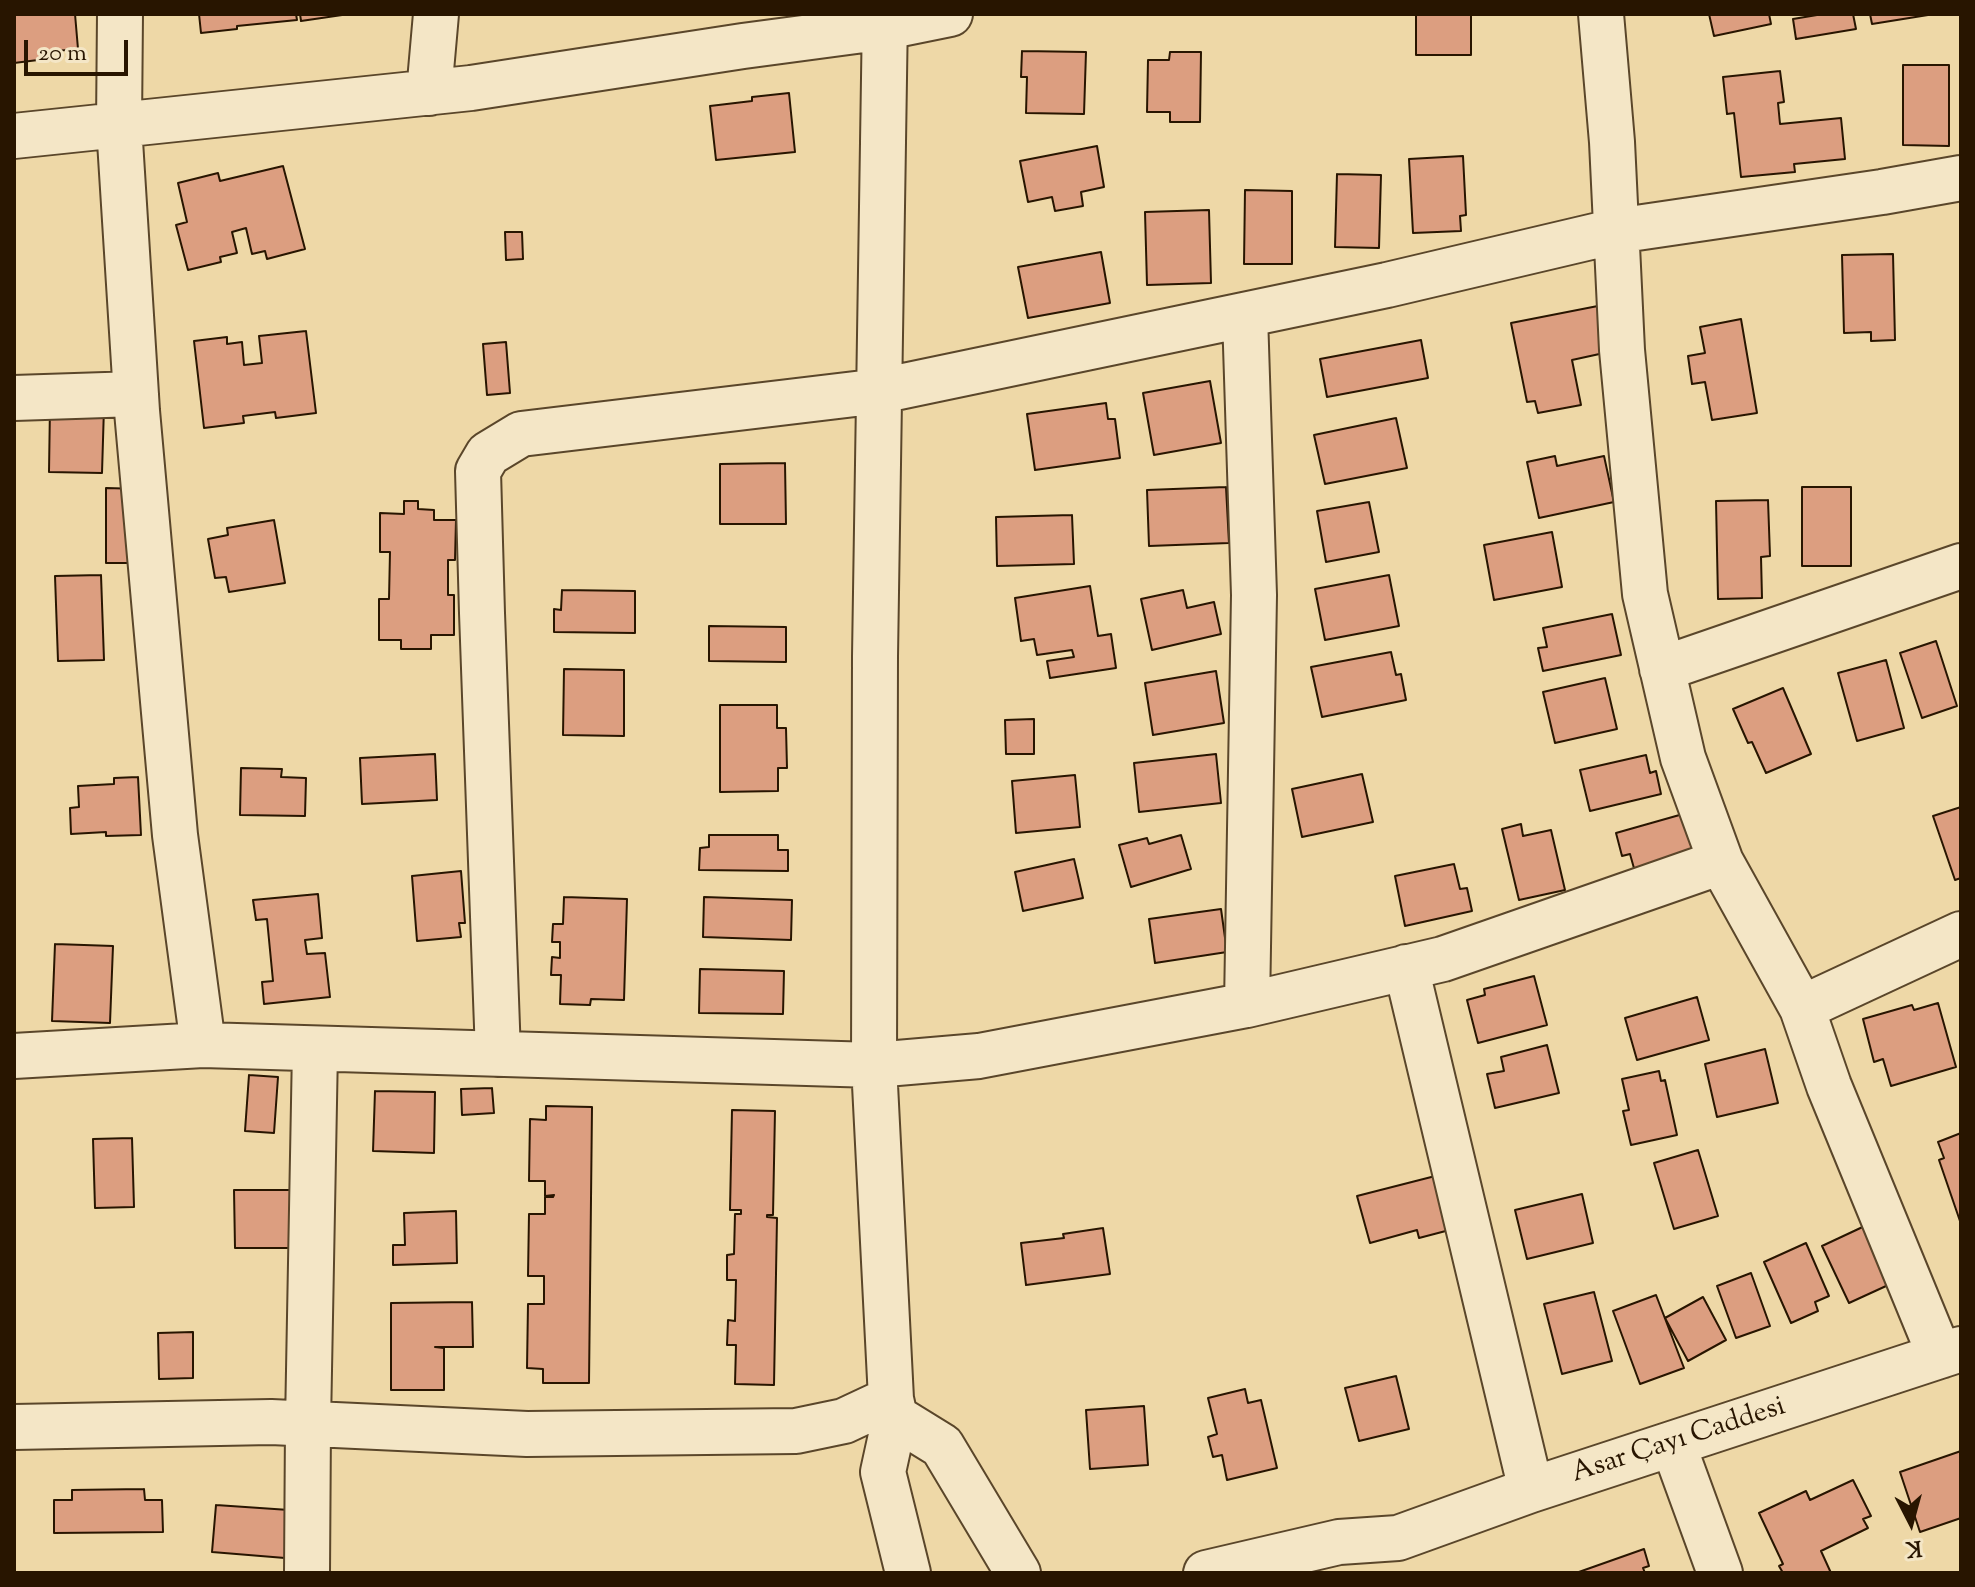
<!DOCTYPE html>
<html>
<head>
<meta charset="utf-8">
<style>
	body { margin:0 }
	#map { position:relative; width:1975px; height:1587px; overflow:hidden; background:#eed8a7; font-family:"Sorts Mill Goudy",serif }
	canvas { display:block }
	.frame { position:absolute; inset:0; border:16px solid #281500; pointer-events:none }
	.north { position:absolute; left:1871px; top:1483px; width:80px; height:80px; -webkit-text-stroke:6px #f4e6c6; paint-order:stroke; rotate:174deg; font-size:22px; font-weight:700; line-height:32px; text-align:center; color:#281500 }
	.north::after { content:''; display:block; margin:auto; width:28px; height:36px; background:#281500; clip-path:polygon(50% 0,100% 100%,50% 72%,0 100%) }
	.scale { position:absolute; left:24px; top:40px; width:104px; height:36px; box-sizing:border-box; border:4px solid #281500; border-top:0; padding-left:10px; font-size:24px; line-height:28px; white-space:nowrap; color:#281500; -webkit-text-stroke:6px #f4e6c6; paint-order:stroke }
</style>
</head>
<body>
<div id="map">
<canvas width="1975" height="1587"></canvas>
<div class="frame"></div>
<div class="north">K</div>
<div class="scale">20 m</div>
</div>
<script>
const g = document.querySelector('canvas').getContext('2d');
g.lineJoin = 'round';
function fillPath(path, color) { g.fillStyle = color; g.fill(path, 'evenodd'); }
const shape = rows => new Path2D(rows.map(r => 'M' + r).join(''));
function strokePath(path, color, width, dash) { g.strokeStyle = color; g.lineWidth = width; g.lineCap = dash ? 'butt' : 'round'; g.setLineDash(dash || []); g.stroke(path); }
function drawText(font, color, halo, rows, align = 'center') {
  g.font = font + ' "Sorts Mill Goudy",serif'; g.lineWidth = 7; g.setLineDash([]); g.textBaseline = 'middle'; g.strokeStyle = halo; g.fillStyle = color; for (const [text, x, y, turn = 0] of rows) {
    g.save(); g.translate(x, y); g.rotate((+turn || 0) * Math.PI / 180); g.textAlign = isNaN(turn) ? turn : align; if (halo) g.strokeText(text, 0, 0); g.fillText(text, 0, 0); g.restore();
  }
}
const building = shape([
	[14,14,75,14,78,49,45,52,46,59,14,63,14,14],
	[199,14,296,14,297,20,237,26,237,29,201,33,199,14],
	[300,14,349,14,301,21,300,14],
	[1416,14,1471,14,1471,55,1416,55,1416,14],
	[1709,14,1769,14,1771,24,1714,36,1709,14],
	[1823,14,1853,14,1856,29,1796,39,1793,19,1823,14],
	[1870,14,1928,14,1928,15,1872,24,1870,14],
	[1022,51,1086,52,1084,114,1026,113,1027,77,1021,77,1022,51],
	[1170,52,1201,52,1200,122,1170,122,1170,112,1147,112,1148,60,1169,60,1170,52],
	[1903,65,1949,65,1949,146,1903,145,1903,65],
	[1780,71,1784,102,1778,103,1780,124,1841,118,1845,159,1794,164,1795,172,1741,177,1734,113,1727,114,1723,77,1780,71],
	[789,93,795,152,716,160,710,106,752,101,752,97,789,93],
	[1097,146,1104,187,1081,192,1083,206,1055,211,1052,197,1028,202,1020,161,1097,146],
	[1463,156,1466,215,1460,216,1461,231,1413,233,1409,159,1463,156],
	[283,166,305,249,267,259,265,251,252,254,246,228,232,232,237,253,220,257,221,262,188,270,176,225,187,222,178,183,218,173,220,181,283,166],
	[1337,174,1381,175,1379,248,1335,247,1337,174],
	[1245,190,1292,191,1292,264,1244,264,1245,190],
	[1209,210,1211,283,1147,285,1145,212,1209,210],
	[505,232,522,232,523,259,506,260,505,232],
	[1101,252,1110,303,1028,318,1018,267,1101,252],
	[1893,254,1895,340,1871,341,1871,332,1844,333,1842,255,1893,254],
	[1608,304,1604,353,1572,360,1581,405,1538,413,1535,401,1527,402,1511,323,1608,304],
	[1741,319,1757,413,1712,420,1705,382,1692,384,1688,356,1705,353,1700,327,1741,319],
	[306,331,316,413,276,418,275,412,243,416,244,423,204,428,194,341,227,337,227,344,242,342,244,365,262,363,259,336,306,331],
	[1421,340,1428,378,1327,397,1320,359,1421,340],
	[506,342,510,393,487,395,483,344,506,342],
	[1210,381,1221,443,1154,455,1143,393,1210,381],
	[1106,403,1108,419,1115,419,1120,458,1035,470,1027,414,1106,403],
	[50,406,104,407,102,473,49,472,50,406],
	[1396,418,1407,468,1325,484,1314,435,1396,418],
	[1555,456,1557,466,1604,456,1614,502,1539,518,1527,462,1555,456],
	[785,463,786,524,720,524,720,464,785,463],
	[1226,487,1229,543,1149,546,1147,490,1226,487],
	[1802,487,1851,487,1851,566,1802,566,1802,487],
	[106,488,141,489,140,563,106,563,106,488],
	[1768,500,1770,556,1761,557,1762,598,1718,599,1716,501,1768,500],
	[404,501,418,501,418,509,434,510,434,520,456,520,455,560,448,560,448,595,454,595,454,635,431,635,431,649,401,649,401,640,379,640,379,599,389,599,390,552,380,552,380,513,404,514,404,501],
	[1369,502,1379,552,1326,562,1317,511,1369,502],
	[1072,515,1074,564,997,566,996,517,1072,515],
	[274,520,285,583,229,592,226,577,215,578,208,539,228,535,227,528,274,520],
	[1552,532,1562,587,1494,600,1484,545,1552,532],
	[101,575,104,660,58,661,55,576,101,575],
	[1389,575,1399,626,1325,640,1315,589,1389,575],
	[1090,586,1098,636,1111,634,1116,668,1050,678,1047,661,1074,657,1072,650,1037,655,1034,639,1021,641,1015,598,1090,586],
	[562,590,635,591,635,633,554,632,554,609,561,610,562,590],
	[1183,590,1187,608,1214,602,1221,634,1152,650,1141,599,1183,590],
	[1612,614,1621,655,1543,671,1538,648,1547,647,1543,628,1612,614],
	[709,626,786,627,786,662,709,661,709,626],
	[1936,641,1957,706,1922,718,1900,653,1936,641],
	[1391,652,1396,675,1401,674,1406,700,1322,717,1311,667,1391,652],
	[1886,660,1904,728,1857,741,1838,673,1886,660],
	[564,669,624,670,624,736,563,735,564,669],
	[1216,671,1224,723,1153,735,1145,683,1216,671],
	[1605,678,1617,729,1555,743,1543,692,1605,678],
	[1783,688,1811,754,1766,773,1752,742,1748,743,1733,709,1783,688],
	[720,705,777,705,777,728,786,728,787,768,778,768,778,791,720,792,720,705],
	[1034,719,1034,754,1006,754,1005,720,1034,719],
	[435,754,437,800,362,804,360,758,435,754],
	[1216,754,1221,803,1139,812,1134,763,1216,754],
	[1646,755,1650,773,1656,771,1661,794,1590,811,1580,770,1646,755],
	[241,768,282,769,281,777,306,778,305,816,240,815,241,768],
	[1362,774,1373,822,1302,837,1292,789,1362,774],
	[1075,775,1080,827,1016,833,1012,781,1075,775],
	[138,777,141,835,106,836,106,832,71,834,70,808,79,807,78,786,114,784,114,778,138,777],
	[1961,807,1961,878,1955,880,1933,816,1961,807],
	[1683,814,1696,862,1637,879,1630,854,1622,856,1616,833,1683,814],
	[1521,824,1523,836,1551,830,1565,890,1519,900,1502,829,1521,824],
	[709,835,778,835,778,850,788,850,788,871,699,870,700,848,709,847,709,835],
	[1181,835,1191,869,1131,887,1119,845,1147,838,1149,844,1181,835],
	[1074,859,1083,898,1023,911,1015,872,1074,859],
	[1454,864,1460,889,1467,888,1472,911,1405,926,1395,876,1454,864],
	[461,871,465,923,459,923,461,937,417,941,412,876,461,871],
	[318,894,322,938,305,940,307,954,325,953,330,997,264,1004,262,982,273,981,267,919,256,920,253,900,318,894],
	[564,897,627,899,624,1000,591,999,590,1005,560,1004,561,975,551,975,552,957,560,958,560,942,552,942,553,924,563,924,564,897],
	[704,897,792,900,791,940,703,937,704,897],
	[1221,909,1227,952,1155,963,1149,919,1221,909],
	[55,944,113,946,110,1023,52,1021,55,944],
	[700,969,784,971,783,1014,699,1013,700,969],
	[1534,976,1547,1025,1478,1043,1467,1000,1485,995,1484,989,1534,976],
	[1697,997,1709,1040,1637,1060,1625,1018,1697,997],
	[1938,1003,1956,1067,1891,1086,1883,1059,1874,1062,1863,1019,1912,1005,1914,1010,1938,1003],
	[1547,1045,1559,1093,1495,1108,1487,1074,1504,1071,1501,1057,1547,1045],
	[1765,1049,1778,1103,1717,1117,1705,1064,1765,1049],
	[1659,1071,1661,1081,1665,1080,1677,1135,1631,1145,1623,1111,1629,1110,1622,1079,1659,1071],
	[249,1075,278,1077,274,1133,245,1131,249,1075],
	[492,1088,494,1113,462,1115,461,1089,492,1088],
	[375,1091,435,1092,434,1153,373,1151,375,1091],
	[546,1106,592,1107,589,1383,543,1383,543,1369,527,1368,528,1304,544,1304,544,1276,528,1276,529,1214,545,1214,545,1197,553,1197,554,1195,545,1196,545,1181,529,1181,530,1119,546,1120,546,1106],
	[732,1110,775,1111,773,1215,767,1215,767,1217,777,1218,774,1385,735,1384,736,1345,727,1345,728,1320,735,1321,736,1280,727,1280,727,1255,734,1254,735,1214,741,1214,741,1210,730,1210,732,1110],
	[1961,1133,1961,1224,1939,1160,1944,1158,1938,1142,1961,1133],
	[132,1138,134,1207,95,1208,93,1139,132,1138],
	[1698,1150,1718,1216,1674,1229,1654,1163,1698,1150],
	[1447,1173,1461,1227,1419,1238,1417,1230,1370,1243,1357,1196,1447,1173],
	[234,1190,295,1190,295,1248,235,1248,234,1190],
	[1582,1194,1593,1243,1527,1259,1515,1210,1582,1194],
	[456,1211,457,1263,393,1265,393,1245,405,1245,404,1213,456,1211],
	[1869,1224,1897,1281,1849,1303,1822,1246,1869,1224],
	[1103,1228,1110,1274,1026,1285,1021,1243,1064,1238,1063,1234,1103,1228],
	[1806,1243,1829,1296,1815,1302,1818,1311,1791,1323,1764,1262,1806,1243],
	[1751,1273,1770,1326,1736,1338,1717,1286,1751,1273],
	[1594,1292,1612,1361,1562,1374,1544,1304,1594,1292],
	[1656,1295,1684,1368,1640,1384,1613,1311,1656,1295],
	[1703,1297,1726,1340,1688,1361,1665,1318,1703,1297],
	[472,1302,473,1347,435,1347,444,1348,444,1390,391,1390,391,1303,472,1302],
	[193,1332,193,1378,159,1379,158,1333,193,1332],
	[1396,1376,1409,1429,1359,1441,1345,1388,1396,1376],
	[1245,1389,1248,1403,1261,1400,1277,1468,1227,1480,1222,1455,1213,1457,1208,1437,1217,1434,1208,1398,1245,1389],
	[1144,1406,1148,1465,1090,1469,1086,1410,1144,1406],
	[1961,1451,1961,1518,1920,1532,1900,1472,1961,1451],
	[1853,1480,1871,1516,1863,1519,1868,1528,1821,1551,1831,1573,1783,1573,1779,1566,1783,1564,1759,1513,1806,1491,1810,1500,1853,1480],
	[144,1489,145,1500,162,1500,163,1532,54,1533,54,1500,72,1500,72,1490,144,1489],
	[216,1505,289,1510,285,1558,212,1552,216,1505],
	[1644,1549,1649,1566,1643,1568,1645,1573,1576,1573,1644,1549]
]);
fillPath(building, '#dc9e80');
strokePath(building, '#281500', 2);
const minor = shape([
	[885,14,875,656,874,1065,891,1399,895,1417,883,1472,908,1573],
	[1601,14,1612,142,1622,350,1645,594,1683,758,1721,862,1802,1008,1961,934],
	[429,93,436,14],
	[14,136,119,125,120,14],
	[14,398,136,394],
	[1662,669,1961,566],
	[1406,967,1531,1490],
	[1247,1005,1443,959,1721,862],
	[1802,1008,1829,1086,1940,1356],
	[203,1045,175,835,137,411,119,125,471,88,743,46,886,27,950,14],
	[498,1054,482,613,478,471,488,454,521,434,880,391,1387,285,1616,231,1882,192,1961,178],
	[14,1056,203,1045,874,1065,979,1056,1247,1005,1254,595,1245,315],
	[895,1417,942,1446,1018,1573],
	[14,1427,271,1422,527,1434,796,1431,844,1421,891,1399],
	[1673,1444,1720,1573],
	[307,1573,308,1424,315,1049],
	[1206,1573,1339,1542,1398,1538,1531,1490,1961,1349]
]);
strokePath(minor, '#5a462a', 48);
strokePath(minor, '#f4e6c6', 44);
drawText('28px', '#281500', '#f4e6c6', [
	["Asar Çayı Caddesi",1679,1442,-18]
]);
</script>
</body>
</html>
